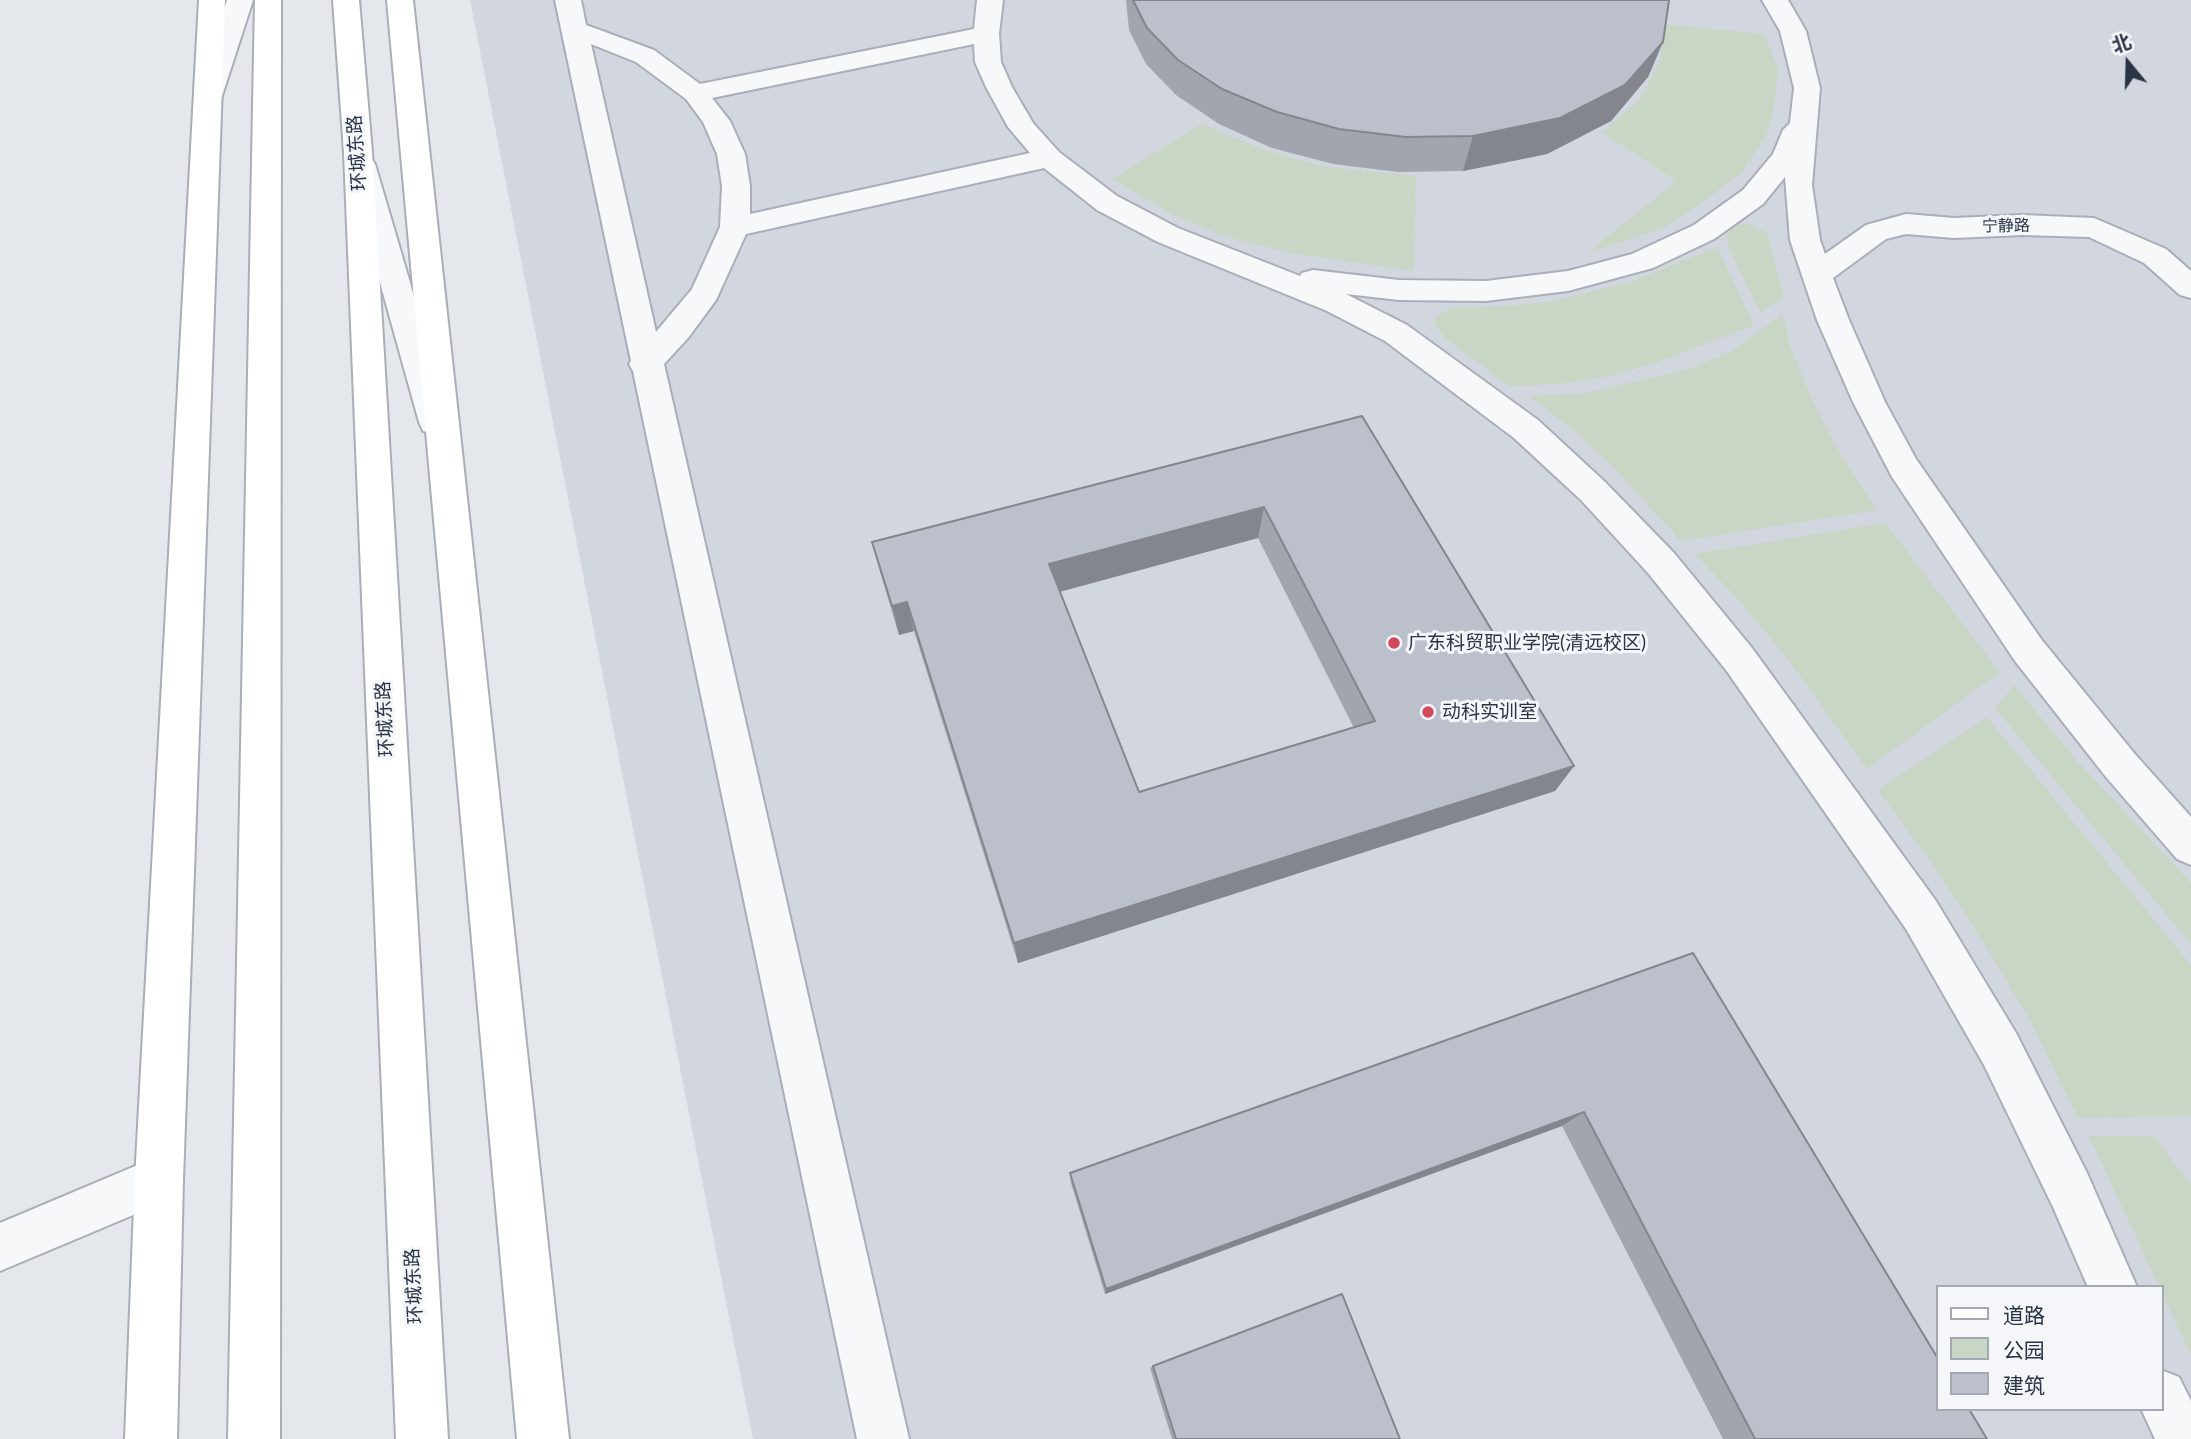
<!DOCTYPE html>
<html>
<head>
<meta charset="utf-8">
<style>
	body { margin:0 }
	#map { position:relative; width:2191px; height:1439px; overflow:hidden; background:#e4e7ec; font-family:Lato,"Noto Sans SC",sans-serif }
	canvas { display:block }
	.legend { position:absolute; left:1936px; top:1285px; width:228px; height:126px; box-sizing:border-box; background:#f4f6f9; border:2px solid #a4a8b1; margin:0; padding:9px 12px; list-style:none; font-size:21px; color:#2b3445 }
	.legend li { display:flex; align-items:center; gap:14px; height:35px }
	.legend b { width:35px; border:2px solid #a4a8b1 }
	.north { position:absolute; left:2093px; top:28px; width:70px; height:70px; -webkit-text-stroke:5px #f4f6f9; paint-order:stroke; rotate:341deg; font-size:19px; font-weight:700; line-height:28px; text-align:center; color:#2b3445 }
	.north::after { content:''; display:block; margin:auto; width:24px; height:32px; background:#2b3445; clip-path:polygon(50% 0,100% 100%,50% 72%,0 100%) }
</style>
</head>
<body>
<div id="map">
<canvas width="2191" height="1439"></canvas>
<ul class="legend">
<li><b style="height:9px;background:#fff"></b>道路</li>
<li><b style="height:19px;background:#c9d6c5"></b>公园</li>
<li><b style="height:19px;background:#bbc0ca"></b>建筑</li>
</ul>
<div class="north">北</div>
</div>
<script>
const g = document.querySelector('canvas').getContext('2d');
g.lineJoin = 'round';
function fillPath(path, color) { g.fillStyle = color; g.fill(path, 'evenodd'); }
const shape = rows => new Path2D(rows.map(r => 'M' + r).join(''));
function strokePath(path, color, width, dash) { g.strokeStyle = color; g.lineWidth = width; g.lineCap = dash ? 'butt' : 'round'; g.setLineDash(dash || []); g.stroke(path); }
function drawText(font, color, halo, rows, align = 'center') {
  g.font = font + ' Lato,"Noto Sans SC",sans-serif'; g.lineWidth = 6; g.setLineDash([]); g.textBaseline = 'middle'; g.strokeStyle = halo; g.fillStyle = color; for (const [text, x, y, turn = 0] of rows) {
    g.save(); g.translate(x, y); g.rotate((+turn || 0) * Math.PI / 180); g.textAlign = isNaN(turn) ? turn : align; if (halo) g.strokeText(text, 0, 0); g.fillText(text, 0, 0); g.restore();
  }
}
fillPath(shape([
	[470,0,2191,0,2191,1439,753,1439],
	[1937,1287,2161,1287,2161,1409,1937,1409]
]), '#d2d6de');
fillPath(shape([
	[1662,24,1764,34,1778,69,1775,101,1767,133,1742,172,1698,206,1661,229,1588,253,1676,181,1602,132,1637,102,1649,83,1661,58],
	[1202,124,1262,149,1320,166,1416,176,1414,271,1291,253,1224,236,1172,214,1112,179],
	[1746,223,1767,233,1784,297,1760,312,1727,244,1727,235,1733,227],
	[1717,247,1754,325,1658,362,1610,376,1559,384,1509,386,1445,338,1434,323,1436,317,1451,308,1511,306,1551,301,1628,283],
	[1783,314,1790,346,1810,395,1838,450,1877,510,1681,541,1614,468,1571,428,1529,396,1586,393,1690,369,1730,352],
	[1885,523,2000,672,1867,769,1793,666,1738,599,1695,554],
	[2014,685,2078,762,2191,883,2191,944,1995,708],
	[1987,717,2191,965,2191,1116,2078,1118,2031,1022,1985,945,1941,876,1878,790],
	[2089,1136,2154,1136,2191,1185,2191,1355]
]), '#c9d6c5');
const minor = shape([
	[555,0,581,0,586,25,654,50,700,84,974,29,977,0,1003,0,999,34,1001,62,1012,87,1033,123,1059,152,1117,196,1178,228,1300,276,1302,273,1313,270,1399,280,1486,281,1568,271,1632,254,1694,225,1743,190,1773,154,1783,130,1790,123,1794,88,1780,31,1762,0,1788,0,1806,31,1820,88,1812,185,1820,240,1825,254,1866,225,1906,214,1954,218,2022,215,2094,218,2166,249,2191,271,2191,298,2180,295,2144,263,2089,237,2022,235,1954,238,1906,234,1886,239,1833,278,1849,320,1885,402,1916,459,2041,639,2134,753,2191,817,2191,865,2177,859,2106,777,2015,661,1892,477,1853,402,1817,320,1790,240,1785,177,1763,204,1714,239,1653,268,1568,291,1486,301,1399,300,1346,294,1407,325,1538,420,1605,482,1674,553,1752,648,1936,901,2016,1033,2087,1173,2137,1287,2088,1287,2053,1207,1984,1065,1906,929,1726,670,1648,573,1581,500,1514,438,1385,341,1327,311,1158,242,1097,210,1044,168,746,234,716,300,688,338,664,364,909,1439,857,1439,633,371,629,364,631,361,555,0],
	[591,44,636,62,686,99,703,122,717,154,722,186,720,227,692,289,656,332,591,44],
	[974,44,975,62,986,87,1008,127,1030,153,750,214,750,186,745,154,730,121,712,98,974,44],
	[159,1156,176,1163,183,1180,176,1197,0,1271,0,1223,159,1156],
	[2161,1370,2179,1377,2191,1401,2191,1439,2155,1439,2143,1413,2141,1409,2161,1409,2161,1370]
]);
const tertiary = shape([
	[227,0,253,0,221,99,218,105,208,107,198,105,195,99,227,0],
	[361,155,371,158,375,164,451,422,447,431,435,434,423,431,419,422,347,164,351,158,361,155]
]);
const secondary = shape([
	[199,0,225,0,183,1180,177,1439,125,1439,135,1180,199,0],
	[255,0,281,0,280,1439,228,1439,255,0],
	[333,0,359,0,372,152,448,1439,396,1439,344,152,333,0],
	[387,0,413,0,569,1439,517,1439,387,0]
]);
strokePath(minor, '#a9aeb7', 4);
strokePath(tertiary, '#a9aeb7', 4);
strokePath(secondary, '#a9aeb7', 4);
fillPath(minor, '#f7f8fa');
fillPath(tertiary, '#f7f8fa');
fillPath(secondary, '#fff');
fillPath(shape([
	[1126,0,1669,0,1663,42,1648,77,1611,121,1547,154,1463,171,1398,172,1333,164,1272,148,1219,124,1176,95,1146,64,1129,30],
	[1362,416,1574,766,1555,791,1018,963,914,631,899,635,880,572,872,542],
	[1258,538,1354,728,1139,792,1060,592],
	[1693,953,1987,1439,1723,1439,1562,1126,1105,1294,1071,1183,1070,1173],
	[1153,1366,1400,1439,1172,1439,1150,1368]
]), '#a1a5ae');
fillPath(shape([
	[1663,42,1648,77,1611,121,1547,154,1463,171,1473,136],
	[1264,507,1258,538,1051,594,1049,564],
	[907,602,914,631,899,635,892,606],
	[1574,766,1555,791,1018,963,1014,943],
	[1584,1112,1562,1126,1105,1294,1106,1289]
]), '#83868d');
const building = shape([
	[1133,0,1669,0,1663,42,1625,85,1560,118,1473,136,1406,137,1339,129,1277,112,1222,89,1178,60,1147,28,1133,0],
	[1362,416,1574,766,1014,943,907,602,892,606,872,542,1362,416],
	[1264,507,1375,721,1139,792,1049,564,1264,507],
	[1693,953,1937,1357,1937,1409,1969,1409,1987,1439,1755,1439,1584,1112,1106,1289,1070,1173,1693,953],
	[1342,1294,1400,1439,1176,1439,1153,1366,1342,1294]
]);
fillPath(building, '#bbc0ca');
strokePath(building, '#83868d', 2);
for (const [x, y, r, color] of [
	[1394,643,7,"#d1495b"],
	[1428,712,7,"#d1495b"]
]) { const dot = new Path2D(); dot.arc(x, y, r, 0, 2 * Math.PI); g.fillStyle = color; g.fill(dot); strokePath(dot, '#f4f6f9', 2.5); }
drawText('16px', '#2b3445', '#f4f6f9', [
	["宁静路",2006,226,-1]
]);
drawText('19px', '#2b3445', '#f4f6f9', [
	["环城东路",357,153,-94],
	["环城东路",385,719,-93],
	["环城东路",414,1286,-93]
]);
drawText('19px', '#2b3445', '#f4f6f9', [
	["广东科贸职业学院(清远校区)",1408,643],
	["动科实训室",1442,712]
], 'left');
</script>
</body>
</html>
